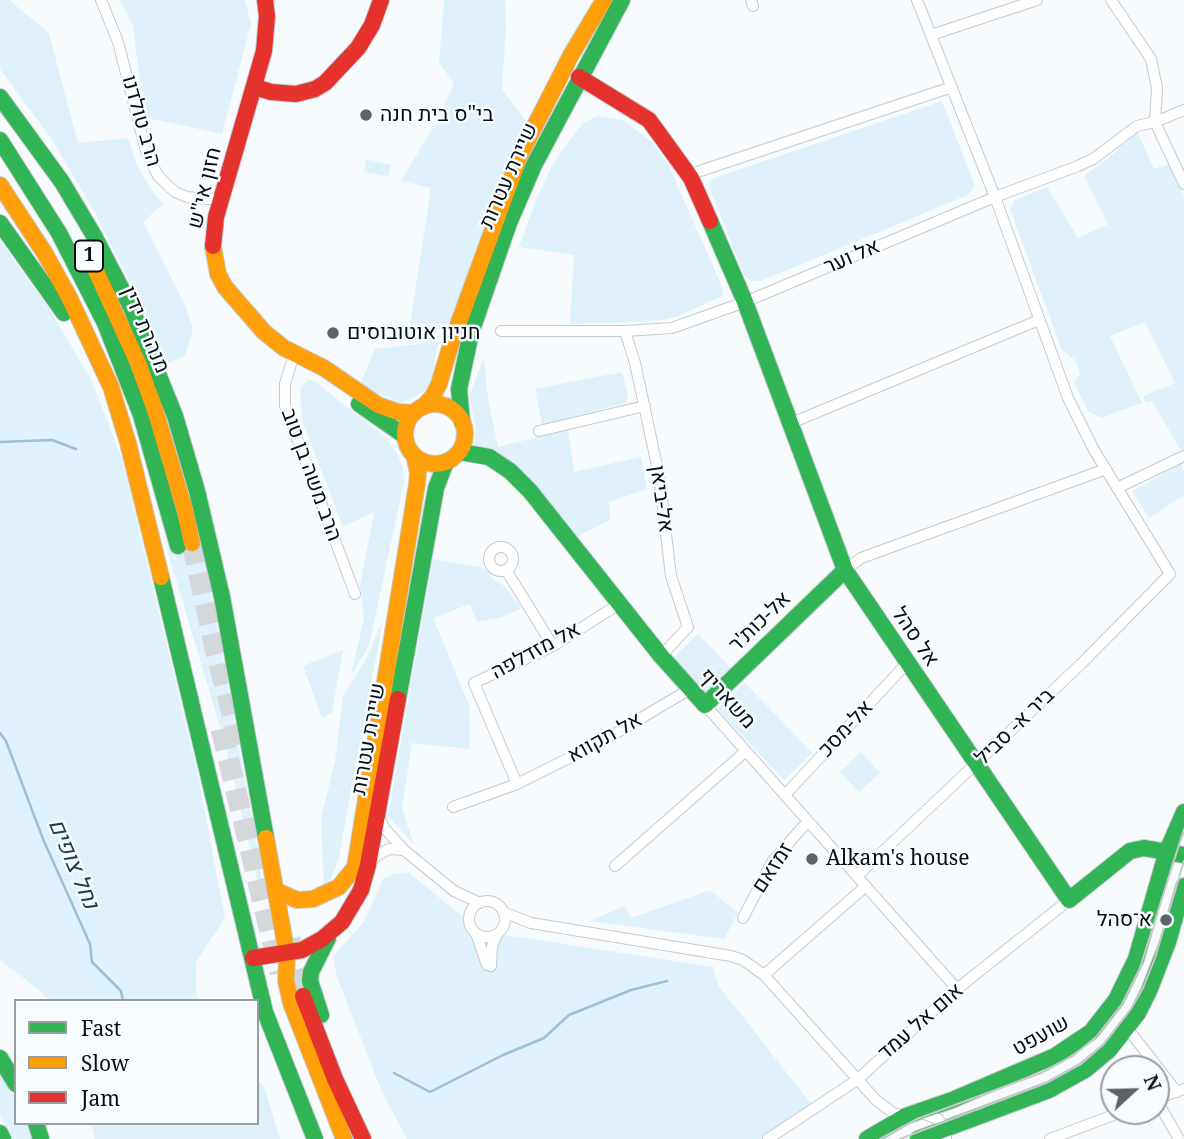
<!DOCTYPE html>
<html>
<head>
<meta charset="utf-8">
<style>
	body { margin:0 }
	#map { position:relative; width:1184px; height:1139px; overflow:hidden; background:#f8fbfd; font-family:"Noto Serif",serif }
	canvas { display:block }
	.legend { position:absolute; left:14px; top:999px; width:245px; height:126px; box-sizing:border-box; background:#f7fcfe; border:2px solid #979da0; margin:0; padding:9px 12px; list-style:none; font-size:21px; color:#080f14 }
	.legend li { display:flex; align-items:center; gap:14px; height:35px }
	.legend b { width:35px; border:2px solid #979da0 }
	.north { position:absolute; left:1100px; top:1055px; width:70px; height:70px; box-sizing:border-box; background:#f7fcfe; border:2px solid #979da0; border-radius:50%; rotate:68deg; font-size:19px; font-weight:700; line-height:28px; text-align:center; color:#080f14 }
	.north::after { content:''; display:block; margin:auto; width:24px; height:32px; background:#5c6266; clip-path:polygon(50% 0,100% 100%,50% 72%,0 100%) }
</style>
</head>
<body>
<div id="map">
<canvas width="1184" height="1139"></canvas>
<ul class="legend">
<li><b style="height:9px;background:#30b455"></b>Fast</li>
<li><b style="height:9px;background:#ff9f0a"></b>Slow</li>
<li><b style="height:9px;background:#e5322d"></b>Jam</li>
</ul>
<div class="north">N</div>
</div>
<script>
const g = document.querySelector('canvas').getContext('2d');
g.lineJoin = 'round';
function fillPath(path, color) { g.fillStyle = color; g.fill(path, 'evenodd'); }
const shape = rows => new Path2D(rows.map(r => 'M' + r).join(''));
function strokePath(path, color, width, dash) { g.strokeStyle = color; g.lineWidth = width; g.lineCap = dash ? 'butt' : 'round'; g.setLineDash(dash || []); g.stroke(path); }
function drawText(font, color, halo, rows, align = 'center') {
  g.font = font + ' "Noto Serif",Heebo,serif'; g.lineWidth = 5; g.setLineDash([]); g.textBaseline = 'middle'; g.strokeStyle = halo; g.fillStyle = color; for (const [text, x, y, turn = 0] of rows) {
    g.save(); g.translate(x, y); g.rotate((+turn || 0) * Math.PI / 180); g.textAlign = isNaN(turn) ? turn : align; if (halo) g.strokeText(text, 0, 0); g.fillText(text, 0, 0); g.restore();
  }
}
fillPath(shape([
	[0,0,9,0,49,33,78,143,128,138,136,163,150,188,163,204,143,222,185,305,193,329,185,356,163,365,148,319,95,213,53,141,0,69],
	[120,0,245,0,251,24,222,134,148,118,140,82,133,26],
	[444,0,505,0,506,26,502,90,524,118,529,129,448,325,422,337,408,338,431,188,401,181,440,115,454,83,439,63],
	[942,101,975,186,968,195,761,281,751,281,744,275,708,184,714,178],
	[597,116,623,120,652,142,669,166,723,289,722,296,676,317,658,321,570,324,574,255,519,247,537,198,554,162,583,123],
	[1137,131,1154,169,1169,164,1184,196,1184,450,1181,451,1152,401,1146,402,1143,396,1175,383,1145,322,1110,336,1142,403,1101,418,1088,411,1074,382,1080,374,1075,360,1062,350,1010,209,1015,200,1047,187,1078,238,1108,224,1084,176,1111,156],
	[366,159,391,165,388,177,364,172],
	[0,241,48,307,91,379,122,459,197,771,225,918,196,962,196,993,201,1001,48,1001,42,992,0,960],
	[440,335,430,385,416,397,400,403,360,385,375,349,420,344],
	[484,357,488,399,498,447,568,429,574,472,641,457,647,489,609,502,610,520,572,539,474,447,476,428,469,397],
	[622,372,628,395,626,403,542,425,535,389],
	[308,380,313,380,385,437,398,455,403,467,404,482,369,646,351,675,364,618,360,586,374,512,343,527,302,420,300,388],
	[1181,464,1184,470,1184,495,1149,518,1132,491],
	[202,544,257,847,263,887,259,888,225,744,167,549],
	[433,559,479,567,489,572,492,578,504,586,522,608,502,617,477,622,470,604,433,618,469,705,470,749,412,743,402,807,414,845,388,816],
	[383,620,338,861,329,884,324,889,321,818,335,761,343,697,368,655],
	[698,634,731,668,705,693,672,659],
	[343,650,332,712,322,718,303,666],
	[745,683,812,753,784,780,717,709],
	[861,752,880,773,859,792,840,772],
	[408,872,480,931,713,967,718,985,812,1105,760,1139,407,1139,382,1092,337,977,333,956,364,922,383,879,394,874],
	[710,890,738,913,724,939,589,921,625,906,631,918],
	[0,1073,16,1099,16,1123,28,1123,33,1139,11,1139,0,1116],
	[257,1078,265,1089,280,1139,95,1139,91,1123,257,1123]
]), '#dff1fb');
strokePath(shape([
	[0,442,52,440,76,449],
	[0,733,6,741,43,839,90,944,92,962,121,991,123,1001],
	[394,1073,430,1092,503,1055,544,1038,569,1015,631,990,667,981]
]), '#9cc0d4', 2.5);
strokePath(shape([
	[192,543,216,653,242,751],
	[221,729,280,973],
	[290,939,309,1012]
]), '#d4d8da', 21, [21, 10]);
const street = shape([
	[101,0,118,42,146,151,158,176,175,192,187,197,220,200],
	[751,0,753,6],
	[1111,0,1151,59,1157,88,1155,122,1184,184],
	[931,35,1037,0],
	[688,175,952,87],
	[501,331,625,331,672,328,745,302,995,197,1078,166,1093,159,1137,126,1155,122,1184,110],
	[625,331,635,363,659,475,671,576,688,627,661,656],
	[294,354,285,384,285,406,355,594],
	[789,424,1039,320],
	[539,431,645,406],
	[1117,488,1184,456],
	'489 559a12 12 0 1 1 24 0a12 12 0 1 1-24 0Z',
	[506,570,553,646],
	[845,570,861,558,1106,469],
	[705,705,957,989],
	[517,784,474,683,553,646,619,604],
	[785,795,907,663],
	[453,807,517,784,601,742,690,689],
	[377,814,385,829,404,850,454,891,480,903],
	[370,863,376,856,389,849,404,850],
	[615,866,746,751],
	[857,876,1081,664,1170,574,1094,450,1068,398,995,197,917,0],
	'469 919a18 18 0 1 1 36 0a18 18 0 1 1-36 0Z',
	[503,912,531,923,731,956,743,960,764,975,876,1100,893,1113,906,1116],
	[743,918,772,862,808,821],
	[476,933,487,965],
	[491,966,492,946,497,934],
	[764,975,866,886],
	[1127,1028,1177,1092],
	[1156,1099,1179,1139],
	[1156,1099,1184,1089],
	[919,1112,938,1119,946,1129,946,1139],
	[768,1139,857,1080,957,989,1069,900],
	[1050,1139,1124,1111]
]);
const fast = shape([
	[0,97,62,182,93,234,131,307,175,416,197,491,222,597,266,838],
	[0,140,59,233,105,323,141,415,178,546],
	[710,221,745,302,845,570,1069,900,1130,851,1144,848,1184,855],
	[0,223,64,313],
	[359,404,405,436],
	[462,422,459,389,471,333,509,223,534,165,622,0],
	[460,452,489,457,510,471,530,491,661,656,705,705,845,570],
	[161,577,265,1012,315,1139],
	[398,699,436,488,446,462],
	[321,1015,310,981,311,972,328,938],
	[0,1058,16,1084],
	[36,1123,41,1139],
	[0,1133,3,1139],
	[867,1139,906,1116,952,1100,1055,1056,1091,1032,1116,1000,1136,959,1167,851,1184,812],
	[918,1139,1049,1090,1085,1070,1109,1050,1138,1013,1149,991,1168,942,1184,886]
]);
const slow = shape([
	[0,185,44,252,69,297,111,387,128,443,161,577],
	[213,246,218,274,225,287,264,332,284,348,324,368,378,405,398,412,414,413],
	[96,271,138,363,155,410,184,507,192,543],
	'405 434a30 30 0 1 1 60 0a30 30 0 1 1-60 0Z',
	[423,407,433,396,439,384,451,344,520,155,571,55,604,0],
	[266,838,287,954,286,981,291,1003,344,1139],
	[275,890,297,900,313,899,339,887,355,867,417,484,418,473,414,455]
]);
const jam = shape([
	[579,77,649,120,691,178,710,221],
	[255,87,271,92,296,94,315,89,325,83,358,48,372,25,381,0],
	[213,246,216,217,264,51,267,16,265,0],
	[253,958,302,950,322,939,342,922,361,890,368,865,398,699],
	[303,996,335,1079,363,1139]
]);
strokePath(street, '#c5cbce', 12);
strokePath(fast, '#c5cbce', 18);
strokePath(slow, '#c5cbce', 18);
strokePath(jam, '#c5cbce', 18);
strokePath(street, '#fefeff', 10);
strokePath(fast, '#30b455', 16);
strokePath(slow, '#ff9f0a', 16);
strokePath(jam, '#e5322d', 16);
strokePath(shape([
	[880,1139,917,1119,1041,1073,1074,1055,1096,1037,1122,1004,1140,968,1184,829],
	[900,1139,1046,1083,1081,1064,1104,1044,1131,1009,1143,988,1155,958,1184,861]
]), '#c8c9ca', 2);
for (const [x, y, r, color] of [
	[366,115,7,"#5c6266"],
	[333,333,7,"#5c6266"],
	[812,859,7,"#5c6266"],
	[1166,920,7,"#5c6266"]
]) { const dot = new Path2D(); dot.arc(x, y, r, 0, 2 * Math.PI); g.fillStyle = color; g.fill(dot); strokePath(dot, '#f7fcfe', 2.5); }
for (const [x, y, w] of [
	[89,256,28]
]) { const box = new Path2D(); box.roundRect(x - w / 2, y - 15.5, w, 31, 5); g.fillStyle = '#f7fcfe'; g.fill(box); strokePath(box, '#080f14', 2); }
drawText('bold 19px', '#080f14', null, [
	["1",89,256]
]);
drawText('21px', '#080f14', '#f7fcfe', [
	["בי\"ס בית חנה",380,115],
	["חניון אוטובוסים",347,333],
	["Alkam's house",826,859],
	["א־סהל",1152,920,"right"]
], 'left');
drawText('21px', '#080f14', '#f7fcfe', [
	["הרב טולדנו",141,121,74],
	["שיירת עטרות",509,176,-66],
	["חזון אי\"ש",205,188,-76],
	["אל וער",852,257,-23],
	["מנהרת ידין",145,330,67],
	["הרב משה בן טוב",311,475,70],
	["אל-ביאן",661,499,82],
	["אל-כות'ר",760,622,-44],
	["אל סהל",915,637,56],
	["אל מזדלפה",536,651,-28],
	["משאריף",727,699,48],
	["ביר א- סביל",1015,727,-44],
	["אל-מסכ",846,729,-47],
	["אל תקווא",605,738,-29],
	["שיירת עטרות",369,739,-80],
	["זמזאם",773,868,-56],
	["אום אל עמד",921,1022,-41],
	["שועפט",1041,1036,-29]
]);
drawText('italic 23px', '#164055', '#f7fcfe', [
	["נחל צופים",73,864,67]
]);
</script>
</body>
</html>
